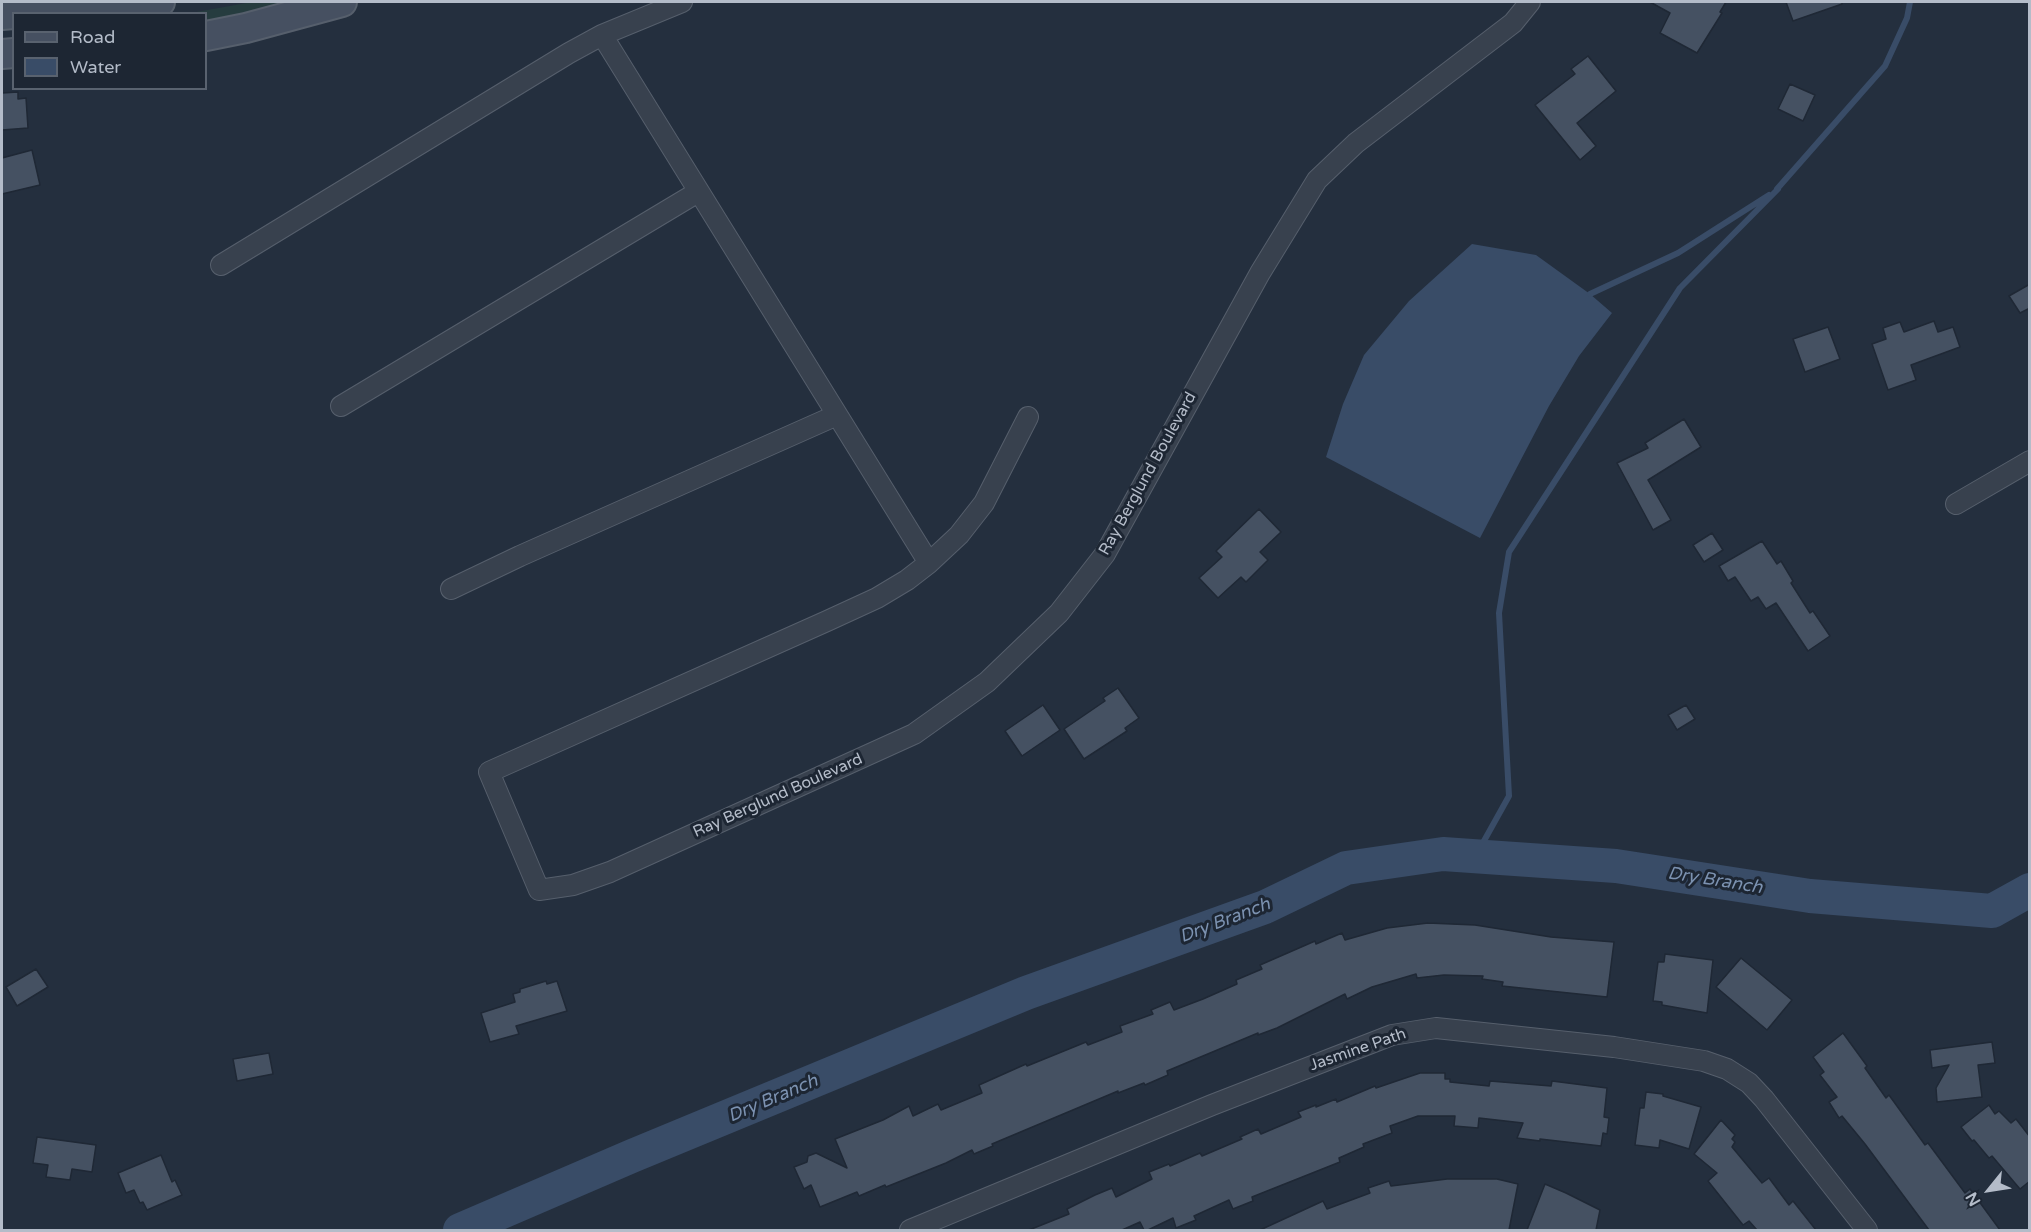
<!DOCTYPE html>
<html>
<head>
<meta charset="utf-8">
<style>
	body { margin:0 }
	#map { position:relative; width:2031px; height:1232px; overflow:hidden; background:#242f3e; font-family:"Varela Round",sans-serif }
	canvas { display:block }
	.frame { position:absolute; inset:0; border:3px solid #b4bcc9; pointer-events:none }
	.legend { position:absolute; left:12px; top:12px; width:195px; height:78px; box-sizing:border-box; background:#1d2633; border:2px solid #59626f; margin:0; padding:8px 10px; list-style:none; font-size:18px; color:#b4bcc9 }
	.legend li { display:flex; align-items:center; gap:12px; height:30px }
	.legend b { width:30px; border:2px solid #59626f }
	.north { position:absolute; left:1959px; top:1160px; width:60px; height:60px; -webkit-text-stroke:4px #1d2633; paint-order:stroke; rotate:240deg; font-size:16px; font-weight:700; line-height:24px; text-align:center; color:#b4bcc9 }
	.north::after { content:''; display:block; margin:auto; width:21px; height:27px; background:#b4bcc9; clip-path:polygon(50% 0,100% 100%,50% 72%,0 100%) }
</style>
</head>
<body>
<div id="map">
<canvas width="2031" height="1232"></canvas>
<div class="frame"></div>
<ul class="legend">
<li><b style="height:8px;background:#465061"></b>Road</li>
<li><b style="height:16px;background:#394c67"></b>Water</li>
</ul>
<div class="north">N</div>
</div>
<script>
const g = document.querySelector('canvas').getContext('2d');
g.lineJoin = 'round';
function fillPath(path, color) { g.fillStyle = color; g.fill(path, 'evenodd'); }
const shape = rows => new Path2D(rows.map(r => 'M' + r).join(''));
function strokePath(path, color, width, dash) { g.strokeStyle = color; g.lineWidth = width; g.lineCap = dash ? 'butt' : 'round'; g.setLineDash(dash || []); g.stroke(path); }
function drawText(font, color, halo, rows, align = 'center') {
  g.font = font + ' "Varela Round",sans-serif'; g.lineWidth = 6; g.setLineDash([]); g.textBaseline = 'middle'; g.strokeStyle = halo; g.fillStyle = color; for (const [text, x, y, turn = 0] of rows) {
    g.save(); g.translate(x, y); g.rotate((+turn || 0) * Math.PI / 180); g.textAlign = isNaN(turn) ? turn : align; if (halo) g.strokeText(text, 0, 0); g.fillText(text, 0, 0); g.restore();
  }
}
fillPath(shape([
	[252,2,308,2,206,26,206,14,185,14]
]), '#263c3f');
fillPath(shape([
	[1472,244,1536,255,1590,294,1612,313,1579,356,1549,406,1480,538,1326,457,1343,404,1364,355,1409,301]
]), '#394c67');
strokePath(shape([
	[1777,189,1885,66,1907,18,1910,2],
	[1590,294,1678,253,1769,195],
	[1475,857,1509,796,1499,613,1509,552,1680,288,1778,189]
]), '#394c67', 6);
strokePath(shape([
	[460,1230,632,1156,1026,993,1265,907,1346,868,1443,854,1616,866,1810,896,1992,911,2030,890]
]), '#394c67', 34);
const building = shape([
	[1650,2,1726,2,1720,12,1722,13,1697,53,1660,33,1670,13,1650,2],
	[1786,2,1842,2,1842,4,1793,21,1786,2],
	[1588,56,1616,91,1577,123,1596,146,1580,160,1535,105,1575,74,1571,69,1588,56],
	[1790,84,1815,95,1803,121,1778,109,1790,84],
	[18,92,18,99,26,98,28,128,2,130,2,93,18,92],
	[32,150,40,185,2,194,2,158,32,150],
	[2030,284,2030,308,2020,313,2009,296,2030,284],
	[1934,321,1938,332,1953,327,1960,347,1911,365,1916,380,1888,390,1872,344,1886,339,1883,328,1900,322,1904,332,1934,321],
	[1828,327,1840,359,1805,372,1793,339,1828,327],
	[1684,419,1701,447,1648,480,1671,520,1653,530,1617,463,1648,448,1645,443,1684,419],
	[1259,509,1281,532,1260,552,1268,560,1246,582,1241,577,1218,598,1199,578,1222,557,1216,551,1259,509],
	[1712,533,1723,550,1704,562,1693,545,1712,533],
	[1762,541,1777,564,1781,561,1793,581,1791,583,1810,613,1813,611,1830,636,1808,651,1776,603,1766,609,1758,597,1751,601,1735,577,1728,581,1719,566,1762,541],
	[1118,688,1139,718,1125,728,1127,731,1084,759,1064,729,1105,701,1103,698,1118,688],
	[1043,705,1060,730,1022,756,1005,731,1043,705],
	[1686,705,1695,719,1677,730,1668,715,1686,705],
	[1428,923,1475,925,1551,937,1614,942,1607,997,1502,986,1503,982,1482,979,1483,976,1444,975,1417,978,1416,974,1372,987,1347,999,1345,994,1277,1028,1258,1035,1258,1033,1167,1071,1168,1075,1145,1085,1144,1083,1118,1093,1118,1091,992,1144,993,1146,974,1154,972,1150,946,1163,886,1187,885,1185,859,1196,857,1192,820,1207,811,1185,804,1189,794,1167,807,1162,808,1156,816,1153,847,1168,835,1139,883,1120,909,1106,913,1116,938,1104,941,1110,982,1093,979,1085,1026,1064,1027,1066,1086,1042,1088,1045,1122,1032,1120,1026,1153,1014,1151,1010,1170,1002,1174,1010,1203,999,1237,984,1236,980,1262,969,1260,965,1315,941,1316,944,1342,933,1345,940,1387,928,1428,923],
	[1665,954,1713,960,1707,1013,1662,1005,1662,1002,1653,1001,1658,962,1664,962,1665,954],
	[1741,958,1792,1000,1767,1030,1716,987,1741,958],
	[36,969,48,987,17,1006,6,987,36,969],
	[546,981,547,984,557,981,567,1011,516,1026,519,1034,490,1042,481,1013,515,1002,513,994,520,992,520,989,546,981],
	[1843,1033,1867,1066,1865,1068,1886,1098,1889,1095,1925,1145,1928,1143,1965,1193,1970,1189,2000,1230,1929,1230,1865,1144,1842,1116,1839,1118,1829,1102,1837,1097,1820,1075,1824,1072,1813,1057,1843,1033],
	[1992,1042,1995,1063,1978,1065,1982,1097,1937,1102,1936,1088,1949,1065,1932,1068,1930,1050,1992,1042],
	[269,1053,273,1074,237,1081,233,1059,269,1053],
	[1420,1073,1445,1073,1445,1079,1450,1079,1450,1082,1489,1086,1490,1081,1551,1086,1552,1081,1607,1088,1604,1117,1609,1118,1607,1134,1603,1133,1601,1146,1540,1139,1540,1141,1517,1138,1523,1123,1479,1118,1478,1128,1454,1126,1455,1116,1418,1116,1390,1126,1392,1133,1363,1144,1364,1147,1339,1158,1340,1162,1252,1197,1253,1201,1233,1209,1229,1200,1194,1216,1196,1220,1176,1228,1173,1218,1148,1230,1144,1230,1140,1222,1122,1230,1029,1230,1069,1214,1067,1209,1095,1195,1112,1188,1116,1197,1152,1179,1149,1172,1169,1164,1170,1166,1200,1153,1202,1156,1242,1139,1240,1137,1258,1129,1261,1134,1301,1117,1298,1112,1316,1105,1316,1107,1336,1099,1337,1102,1375,1086,1376,1088,1420,1073],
	[1646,1092,1663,1094,1663,1096,1701,1107,1689,1149,1660,1140,1659,1148,1635,1145,1640,1108,1644,1108,1646,1092],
	[1989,1105,1995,1114,1999,1111,2011,1123,2016,1119,2030,1137,2030,1181,2020,1189,1992,1156,1989,1158,1974,1140,1972,1141,1961,1127,1989,1105],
	[1721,1120,1735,1135,1732,1139,1735,1142,1732,1147,1762,1183,1769,1178,1789,1205,1793,1201,1816,1230,1757,1230,1749,1221,1743,1225,1708,1181,1717,1173,1694,1154,1721,1120],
	[37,1137,96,1145,92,1172,72,1169,70,1180,46,1177,48,1165,33,1163,37,1137],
	[161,1155,172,1182,175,1180,182,1195,147,1210,143,1202,140,1203,134,1190,126,1193,118,1173,161,1155],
	[1447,1179,1497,1179,1518,1184,1509,1230,1260,1230,1323,1201,1327,1209,1370,1193,1368,1188,1389,1181,1391,1186,1447,1179],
	[1545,1184,1566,1193,1600,1210,1596,1230,1527,1230,1545,1184]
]);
fillPath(building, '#455162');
strokePath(building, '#1f2835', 1.5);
const street = shape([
	[602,35,929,563,959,535,984,503,1028,417],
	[221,265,569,53,602,35,682,2],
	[341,406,698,192],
	[1956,504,2030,461],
	[929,563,907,580,877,598,827,621,489,772,539,890,573,885,610,872,914,734,987,682,1059,613,1105,554,1260,273,1317,180,1356,143,1513,23,1530,2],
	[451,589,520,556,837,415],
	[910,1230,1212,1105,1392,1035,1436,1028,1614,1047,1704,1061,1727,1069,1749,1083,1764,1099,1867,1230]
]);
const secondary = shape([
	[28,14,160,2],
	[2,15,14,14],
	[206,36,246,28,342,2],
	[2,54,14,53]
]);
strokePath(street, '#565f6c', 22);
strokePath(secondary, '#565f6c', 32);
strokePath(street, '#38414e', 20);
strokePath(secondary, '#465061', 28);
drawText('16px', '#b4bcc9', '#1d2633', [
	["Ray Berglund Boulevard",1148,474,-61],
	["Ray Berglund Boulevard",778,796,-24],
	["Jasmine Path",1358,1050,-19]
]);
drawText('italic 18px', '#7c92b1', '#1d2633', [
	["Dry Branch",1715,881,9],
	["Dry Branch",1225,921,-21],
	["Dry Branch",773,1099,-23]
]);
</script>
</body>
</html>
